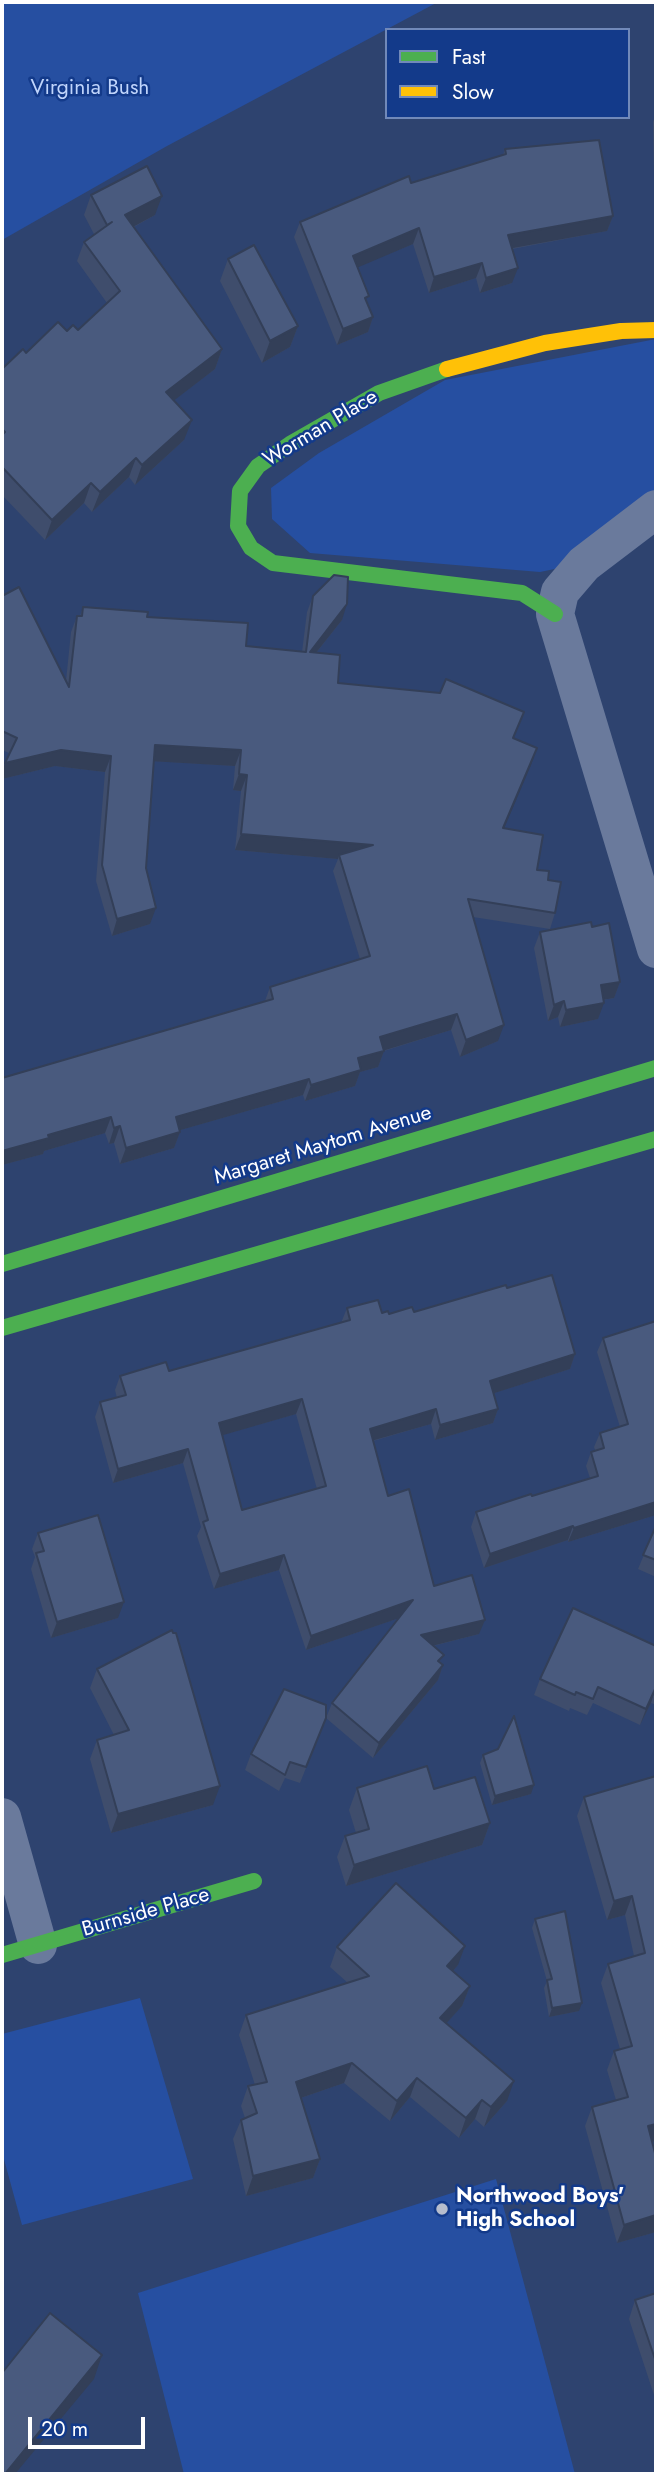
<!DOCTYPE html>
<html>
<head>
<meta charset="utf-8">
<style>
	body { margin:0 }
	#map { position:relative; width:658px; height:2476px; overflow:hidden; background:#2e436f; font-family:Jost,sans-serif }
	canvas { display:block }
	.frame { position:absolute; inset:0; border:4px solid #fff; pointer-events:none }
	.legend { position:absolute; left:385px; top:28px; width:245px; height:91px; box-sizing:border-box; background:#133a8a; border:2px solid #7189b9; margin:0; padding:9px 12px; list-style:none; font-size:21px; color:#fff }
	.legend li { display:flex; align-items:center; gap:14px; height:35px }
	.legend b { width:35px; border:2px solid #7189b9 }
	.scale { position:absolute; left:28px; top:2417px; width:117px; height:32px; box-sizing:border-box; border:4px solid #fff; border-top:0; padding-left:9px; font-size:21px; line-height:24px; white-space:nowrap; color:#fff; -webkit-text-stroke:5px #133a8a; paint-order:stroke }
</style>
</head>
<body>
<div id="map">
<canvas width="658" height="2476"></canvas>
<div class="frame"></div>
<ul class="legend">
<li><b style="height:9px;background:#4caf50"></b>Fast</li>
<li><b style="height:9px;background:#ffc107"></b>Slow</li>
</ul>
<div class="scale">20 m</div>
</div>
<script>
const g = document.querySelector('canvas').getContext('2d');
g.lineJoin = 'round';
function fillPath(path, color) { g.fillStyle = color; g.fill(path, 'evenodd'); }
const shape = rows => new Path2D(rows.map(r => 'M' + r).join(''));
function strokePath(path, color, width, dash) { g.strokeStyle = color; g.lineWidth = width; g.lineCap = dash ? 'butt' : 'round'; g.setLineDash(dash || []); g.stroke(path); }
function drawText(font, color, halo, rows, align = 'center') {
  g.font = font + ' Jost,sans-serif'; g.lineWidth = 5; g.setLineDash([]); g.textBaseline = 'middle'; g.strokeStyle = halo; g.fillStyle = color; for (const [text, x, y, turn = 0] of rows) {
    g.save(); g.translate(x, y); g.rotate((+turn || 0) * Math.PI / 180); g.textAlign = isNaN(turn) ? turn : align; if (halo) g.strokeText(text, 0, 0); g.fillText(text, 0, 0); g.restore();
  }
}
fillPath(shape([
	[2,2,438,2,167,146,2,240],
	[656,339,656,508,593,561,540,572,310,553,272,519,271,488,319,453,445,380],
	[140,1998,193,2179,22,2225,2,2152,2,2034],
	[496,2179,575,2474,184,2474,138,2293]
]), '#264fa1');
strokePath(shape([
	[656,509,584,564,560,592,555,614,656,949],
	[2,1817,38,1945]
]), '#6a7a9c', 38);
strokePath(shape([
	[447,369,379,393,290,444,258,466,240,491,238,526,251,548,273,563,522,593,555,614],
	[2,1264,656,1068],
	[2,1328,656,1139],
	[2,1955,254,1881]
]), '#4caf50', 16);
strokePath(shape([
	[447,369,545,343,621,331,656,330]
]), '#ffc107', 16);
fillPath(shape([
	[656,113,656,231,655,231,653,122],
	[505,149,613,216,607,231,512,249,512,283,480,293,476,278,429,293,413,244,357,267,367,302,373,317,368,332,337,345,294,237,300,222,411,183,503,155],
	[91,195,155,215,134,227,222,349,215,369,174,400,184,440,135,485,129,477,92,512,84,503,45,540,2,495,2,369,26,353,78,330,107,303,77,261,84,242,94,234,84,215],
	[228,259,298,326,290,347,262,363,220,281],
	[2,596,66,681,71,632,77,616,80,616,83,607,147,617,246,646,302,652,307,612,313,596,342,620,316,653,338,683,513,738,537,748,504,828,537,870,548,880,555,913,550,929,473,917,498,1041,460,1057,451,1030,384,1051,378,1067,360,1072,355,1086,305,1101,303,1095,180,1130,180,1132,174,1148,120,1164,114,1143,109,1144,105,1133,44,1151,43,1154,2,1165,265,1001,270,987,360,959,333,871,338,859,235,850,241,791,233,790,235,766,154,761,146,868,150,924,112,936,96,881,105,772,55,766,2,779,2,772,9,753,2,750],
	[592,927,620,982,614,998,603,1000,598,1019,560,1027,558,1017,548,1021,534,948,540,932],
	[507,1288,575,1354,570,1369,494,1393,498,1409,493,1423,435,1440,431,1424,373,1441,388,1496,434,1586,479,1634,433,1646,441,1663,443,1665,438,1680,373,1758,326,1718,332,1703,399,1618,306,1650,279,1570,214,1589,197,1536,201,1527,183,1463,113,1483,95,1417,100,1402,117,1398,115,1390,120,1376,169,1371,341,1323,347,1308,389,1314,414,1312],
	[296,1414,317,1489,242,1510,222,1435],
	[603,1338,656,1515,568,1542,568,1540,484,1568,471,1527,476,1512,590,1478,586,1466,591,1452,595,1450,594,1447,600,1433,620,1427,597,1352],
	[656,1526,656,1577,638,1569],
	[38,1533,118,1618,51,1638,31,1569,35,1557,32,1549],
	[656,1646,656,1705,651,1703,640,1725,593,1703,587,1715,570,1708,569,1711,534,1695,540,1679],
	[97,1669,213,1805,111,1833,90,1759,97,1740,114,1735,90,1688],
	[326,1718,300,1783,285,1778,279,1791,245,1770,251,1754],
	[483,1755,531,1794,492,1805,480,1763],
	[656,1776,656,2141,652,2142,656,2157,656,2232,617,2243,585,2126,592,2107,616,2100,607,2070,614,2051,620,2049,601,1983,608,1964,634,1956,625,1915,607,1920,577,1816,584,1797],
	[357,1788,434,1789,490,1823,482,1845,346,1886,337,1857,345,1836,356,1833,349,1810],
	[535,1919,579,2011,549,2017,544,1988,547,1981,532,1928],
	[337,1947,458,1965,453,1971,470,1986,462,2006,446,2023,507,2101,484,2127,475,2119,459,2138,410,2097,390,2121,344,2083,301,2098,320,2159,313,2178,246,2196,233,2139,241,2120,245,2118,241,2106,248,2086,255,2085,239,2035,246,2015,348,1983,330,1967],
	[656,2293,656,2397,655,2398,629,2319,635,2300]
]), '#3f4d6c');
fillPath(shape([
	[162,196,155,215,118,235,125,215],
	[613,216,607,231,502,250,508,235],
	[419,228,413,244,347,272,353,256],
	[482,263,476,278,429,293,434,277],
	[518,268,512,283,480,293,486,278],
	[373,317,368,332,337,345,343,329],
	[298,326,290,347,262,363,270,341],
	[222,349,215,369,159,412,166,392],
	[192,420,184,440,135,485,142,465],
	[136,458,129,477,92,512,100,492],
	[91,483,84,503,45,540,52,520],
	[347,604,342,620,304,668,310,652],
	[155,745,241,750,235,766,149,761],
	[537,748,531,765,497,845,503,828],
	[61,750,111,756,105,772,55,766,2,779,2,772,5,763],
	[239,774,247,775,241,791,233,790],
	[241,834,373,845,339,855,338,859,235,850],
	[156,908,150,924,112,936,117,919],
	[620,982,614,998,595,1001,601,985],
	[564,1001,558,1017,548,1021,554,1005],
	[604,1003,598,1019,560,1027,566,1010],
	[457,1014,451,1030,379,1052,384,1051,378,1067,360,1072,355,1086,305,1101,311,1085,358,1058,380,1037],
	[504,1025,498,1041,460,1057,466,1040],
	[309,1079,303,1095,170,1133,176,1117],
	[111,1117,105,1133,44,1151,43,1154,2,1165,2,1151,48,1135],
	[120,1126,114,1143,109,1144,114,1128],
	[180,1132,174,1148,120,1164,126,1148],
	[575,1354,570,1369,485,1396,490,1381],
	[302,1399,296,1414,213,1438,219,1423],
	[436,1409,431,1424,364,1443,370,1429],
	[498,1409,493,1423,435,1440,440,1425],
	[188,1449,183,1463,113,1483,118,1469],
	[656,1502,656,1515,568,1542,574,1528],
	[573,1526,568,1540,484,1568,490,1554],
	[284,1555,279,1570,214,1589,220,1574],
	[413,1600,408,1615,306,1650,311,1636],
	[124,1602,118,1618,51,1638,57,1622],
	[485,1620,479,1634,416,1650,421,1635],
	[443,1665,438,1680,373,1758,379,1743],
	[656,1687,651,1703,640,1725,646,1709],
	[534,1785,531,1794,492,1805,495,1796],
	[220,1786,213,1805,111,1833,118,1814],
	[490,1823,482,1845,346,1886,354,1865],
	[632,1896,625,1915,607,1920,614,1901],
	[465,1946,458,1965,440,1986,447,1966],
	[470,1986,462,2006,433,2038,440,2018],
	[582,2003,579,2011,549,2017,552,2008],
	[352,2063,344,2083,289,2102,296,2082],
	[417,2078,410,2097,390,2121,397,2101],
	[514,2081,507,2101,484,2127,491,2107],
	[482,2100,475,2119,459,2138,466,2118],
	[656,2124,656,2141,641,2145,648,2126],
	[320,2159,313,2178,246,2196,253,2176],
	[656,2215,656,2232,617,2243,624,2225],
	[102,2355,94,2379,15,2474,5,2474]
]), '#333f58');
const building = shape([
	[599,140,613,216,508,235,518,268,486,278,482,263,434,277,419,228,353,256,369,296,365,298,373,317,343,329,300,222,409,176,411,183,506,154,505,149,599,140],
	[147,166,162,196,125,215,222,349,166,392,192,420,142,465,136,458,100,492,91,483,52,520,2,467,2,435,5,432,2,429,2,369,23,349,26,353,58,322,67,331,73,325,78,330,120,291,84,242,112,222,107,225,91,195,147,166],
	[254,245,298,326,270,341,228,259,254,245],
	[334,575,348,577,347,604,310,652,340,655,338,683,440,693,446,679,524,712,513,738,537,748,503,828,543,835,537,870,549,871,548,880,561,882,555,913,468,899,504,1025,466,1040,457,1014,380,1037,384,1051,358,1058,361,1070,311,1085,309,1079,176,1117,180,1132,126,1148,120,1126,114,1128,111,1117,48,1135,49,1138,2,1151,2,1078,273,999,270,987,370,956,339,855,373,845,241,834,247,775,239,774,241,750,155,745,146,868,156,908,117,919,102,865,111,756,61,750,5,763,17,738,2,731,2,596,19,587,69,687,77,616,82,616,83,607,148,612,147,617,248,623,246,646,306,652,313,596,334,575],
	[591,922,592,927,609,923,620,982,601,985,604,1003,566,1010,564,1001,554,1005,540,932,591,922],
	[552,1275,575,1354,490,1381,498,1409,440,1425,436,1409,370,1429,388,1496,409,1489,434,1586,472,1575,485,1620,421,1635,444,1655,438,1661,443,1665,379,1743,332,1703,413,1600,311,1636,284,1555,220,1574,203,1522,208,1520,188,1449,118,1469,100,1402,126,1395,120,1376,166,1362,169,1371,350,1320,347,1308,378,1300,382,1313,388,1311,389,1314,412,1307,414,1312,506,1285,507,1288,552,1275],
	[302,1399,326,1486,242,1510,219,1423,302,1399],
	[656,1321,656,1502,574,1528,573,1526,490,1554,476,1512,531,1494,532,1496,598,1476,591,1452,604,1448,600,1433,628,1424,603,1338,656,1321],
	[98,1515,124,1602,57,1622,36,1553,44,1551,38,1533,98,1515],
	[656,1526,656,1560,643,1555,656,1526],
	[573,1608,656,1646,656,1687,646,1709,598,1687,593,1699,576,1692,575,1695,540,1679,573,1608],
	[172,1630,173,1633,176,1633,220,1786,118,1814,97,1740,129,1730,97,1669,172,1630],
	[284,1689,326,1705,326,1718,306,1767,290,1762,285,1775,251,1754,284,1689],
	[514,1716,534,1785,495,1796,483,1755,498,1749,514,1716],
	[427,1766,434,1789,475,1777,490,1823,354,1865,345,1836,369,1829,357,1788,427,1766],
	[656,1776,656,2124,648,2126,656,2157,656,2215,624,2225,592,2107,628,2097,614,2051,632,2046,608,1964,645,1953,632,1896,614,1901,584,1797,656,1776],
	[396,1883,465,1946,447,1966,470,1986,440,2018,514,2081,491,2107,482,2100,466,2118,417,2078,397,2101,352,2063,296,2082,320,2159,253,2176,241,2120,257,2113,248,2086,267,2082,246,2015,369,1976,337,1947,396,1883],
	[565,1911,582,2003,552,2008,547,1980,552,1979,535,1919,565,1911],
	[656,2293,656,2362,635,2300,656,2293],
	[50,2313,102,2355,5,2474,2,2474,2,2373,50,2313]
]);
fillPath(building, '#495a7e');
strokePath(building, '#333f58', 2);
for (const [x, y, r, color] of [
	[442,2209,7,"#b6bdcd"]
]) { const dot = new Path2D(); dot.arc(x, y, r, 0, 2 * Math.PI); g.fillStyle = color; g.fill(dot); strokePath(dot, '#133a8a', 2.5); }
drawText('21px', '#c0d5fc', '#133a8a', [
	["Virginia Bush",90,89]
]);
drawText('21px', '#fff', '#133a8a', [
	["Worman Place",321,429,-31],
	["Margaret Maytom Avenue",323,1146,-17],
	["Burnside Place",146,1913,-16]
]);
drawText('bold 21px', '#fff', '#133a8a', [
	["Northwood Boys'",456,2197],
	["High School",456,2221]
], 'left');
</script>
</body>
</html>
